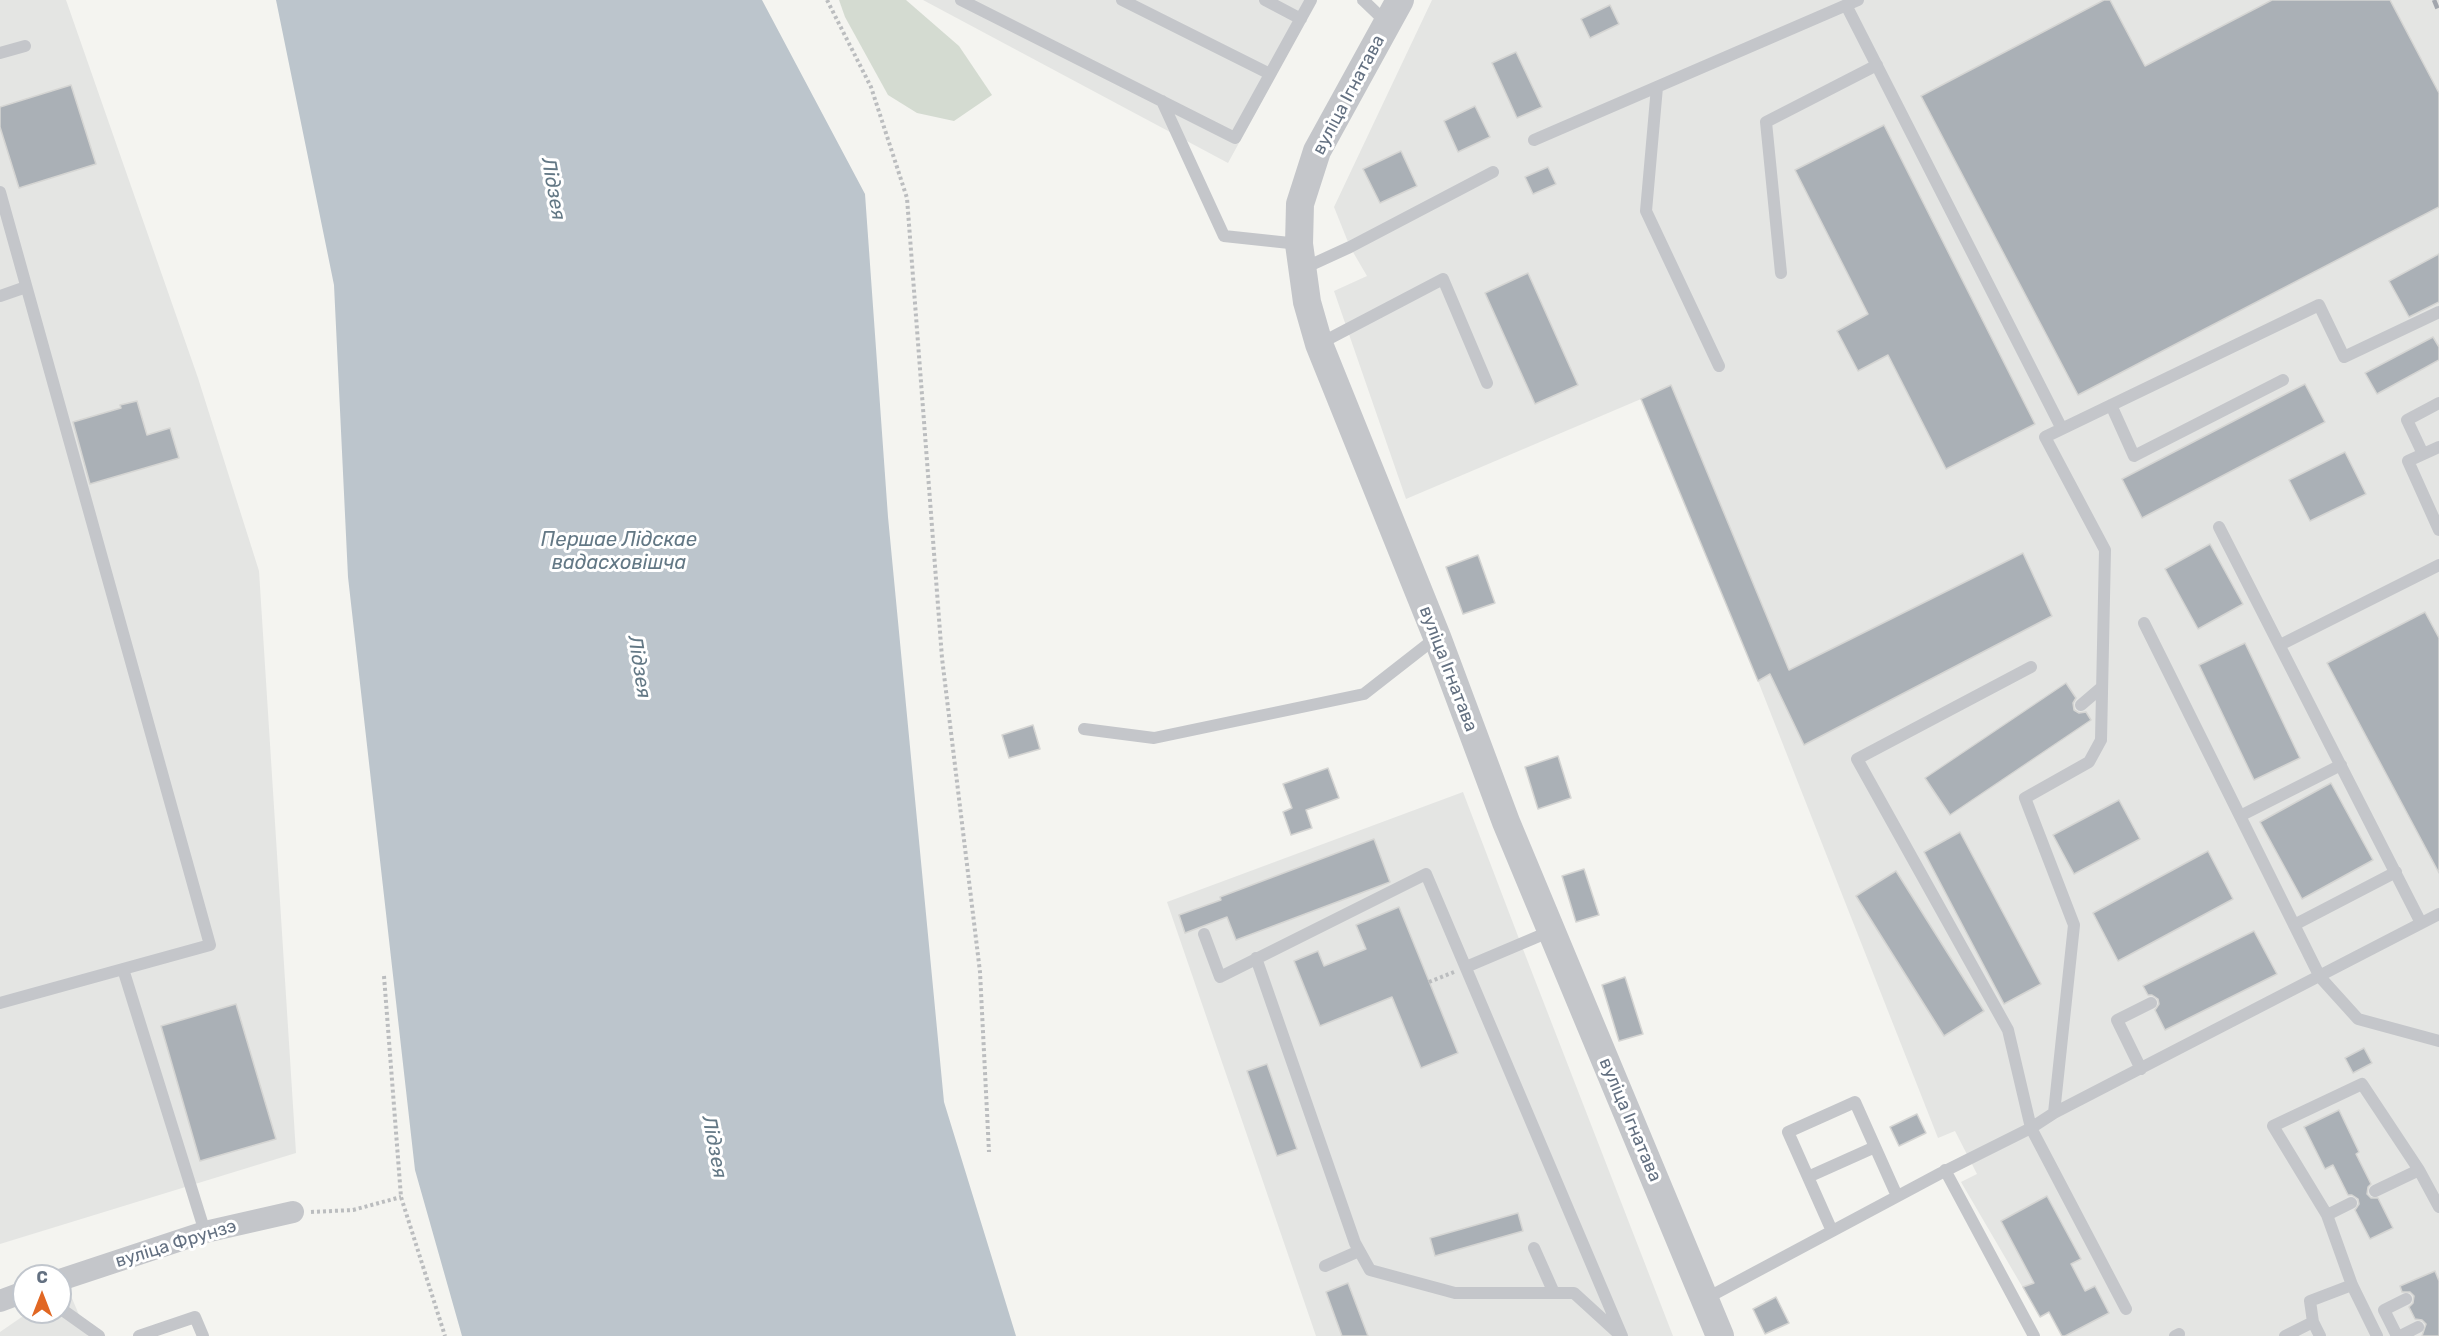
<!DOCTYPE html>
<html>
<head>
<meta charset="utf-8">
<style>
	body { margin:0 }
	#map { position:relative; width:2439px; height:1336px; overflow:hidden; background:#f4f4f0; font-family:Rubik,sans-serif }
	canvas { display:block }
	.north { position:absolute; left:12px; top:1264px; width:60px; height:60px; box-sizing:border-box; background:#fff; border:2px solid #c1c6cd; border-radius:50%; rotate:0deg; font-size:16px; font-weight:700; line-height:24px; text-align:center; color:#637081 }
	.north::after { content:''; display:block; margin:auto; width:21px; height:27px; background:#e16723; clip-path:polygon(50% 0,100% 100%,50% 72%,0 100%) }
</style>
</head>
<body>
<div id="map">
<canvas width="2439" height="1336"></canvas>
<div class="north">С</div>
</div>
<script>
const g = document.querySelector('canvas').getContext('2d');
g.lineJoin = 'round';
function fillPath(path, color) { g.fillStyle = color; g.fill(path, 'evenodd'); }
const shape = rows => new Path2D(rows.map(r => 'M' + r).join(''));
function strokePath(path, color, width, dash) { g.strokeStyle = color; g.lineWidth = width; g.lineCap = dash ? 'butt' : 'round'; g.setLineDash(dash || []); g.stroke(path); }
function drawText(font, color, halo, rows, align = 'center') {
  g.font = font + ' Rubik,sans-serif'; g.lineWidth = 6; g.setLineDash([]); g.textBaseline = 'middle'; g.strokeStyle = halo; g.fillStyle = color; for (const [text, x, y, turn = 0] of rows) {
    g.save(); g.translate(x, y); g.rotate((+turn || 0) * Math.PI / 180); g.textAlign = isNaN(turn) ? turn : align; if (halo) g.strokeText(text, 0, 0); g.fillText(text, 0, 0); g.restore();
  }
}
fillPath(shape([
	[0,0,66,0,198,378,259,571,296,1153,0,1244],
	[923,0,1317,0,1228,163],
	[1432,0,2439,0,2439,1336,2062,1336,2049,1312,2040,1317,1961,1182,1977,1174,1955,1131,1938,1138,1758,681,1641,399,1406,499,1334,291,1367,276,1350,247,1334,207],
	[1463,792,1521,944,1673,1336,1316,1336,1167,902],
	[71,1296,88,1336,0,1336,0,1332,29,1312,60,1312,60,1300]
]), '#e4e5e3');
fillPath(shape([
	[839,0,906,0,959,46,992,95,954,121,917,113,888,95,845,17]
]), '#d4dbd1');
fillPath(shape([
	[276,0,762,0,865,194,888,517,944,1102,1016,1336,462,1336,415,1170,348,577,334,285]
]), '#bcc5cc');
const building = shape([
	[2104,0,2110,0,2145,66,2272,0,2390,0,2439,93,2439,207,2078,395,1921,96,2104,0],
	[1610,5,1619,24,1590,38,1581,19,1610,5],
	[1516,52,1542,107,1517,118,1492,63,1516,52],
	[71,85,96,164,19,188,0,127,0,107,71,85],
	[1475,106,1490,137,1458,152,1444,121,1475,106],
	[1884,125,2035,424,1946,469,1888,355,1858,371,1837,331,1868,314,1795,170,1884,125],
	[1401,151,1417,186,1380,203,1363,169,1401,151],
	[1548,167,1556,184,1533,194,1525,177,1548,167],
	[2439,254,2439,302,2409,317,2389,281,2439,254],
	[1528,273,1578,385,1535,404,1485,293,1528,273],
	[2433,337,2439,347,2439,360,2377,394,2365,373,2433,337],
	[2305,384,2325,422,2142,518,2122,479,2305,384],
	[1671,385,1789,670,2023,553,2052,616,1804,745,1770,674,1758,681,1641,399,1671,385],
	[137,401,147,435,170,428,179,458,90,484,73,422,121,408,120,405,137,401],
	[2345,452,2366,494,2310,521,2289,480,2345,452],
	[2210,544,2243,604,2198,629,2165,569,2210,544],
	[1478,555,1495,603,1463,614,1446,567,1478,555],
	[2425,612,2439,638,2439,873,2327,663,2425,612],
	[2245,643,2300,758,2254,780,2199,665,2245,643],
	[2066,683,2076,698,2073,703,2074,710,2079,713,2086,712,2091,720,1950,815,1925,778,2066,683],
	[1033,725,1040,749,1009,758,1002,735,1033,725],
	[1558,756,1571,798,1538,809,1525,767,1558,756],
	[1328,768,1339,798,1306,810,1312,828,1291,835,1283,812,1292,808,1283,784,1328,768],
	[2331,783,2373,860,2302,899,2260,822,2331,783],
	[2119,800,2140,839,2074,874,2053,835,2119,800],
	[1960,832,2041,984,2004,1004,1924,852,1960,832],
	[1374,839,1390,882,1236,940,1227,917,1185,933,1179,915,1221,900,1220,897,1374,839],
	[2208,851,2233,899,2118,961,2093,913,2208,851],
	[1584,869,1599,915,1576,922,1562,876,1584,869],
	[1896,871,1984,1011,1944,1036,1856,896,1896,871],
	[1399,907,1458,1053,1421,1068,1392,997,1320,1026,1294,961,1318,951,1324,966,1366,949,1356,925,1399,907],
	[2254,931,2277,974,2165,1030,2155,1010,2159,1004,2158,999,2152,995,2148,995,2143,986,2254,931],
	[1625,977,1643,1034,1619,1041,1602,985,1625,977],
	[236,1004,276,1139,200,1161,161,1026,236,1004],
	[2364,1048,2372,1063,2353,1073,2345,1058,2364,1048],
	[1267,1064,1297,1149,1277,1156,1247,1071,1267,1064],
	[2339,1110,2359,1152,2356,1154,2371,1184,2368,1187,2367,1194,2371,1198,2378,1198,2393,1228,2370,1239,2355,1210,2359,1204,2358,1199,2352,1195,2348,1195,2333,1165,2325,1169,2304,1127,2339,1110],
	[1917,1114,1926,1133,1899,1146,1890,1127,1917,1114],
	[2047,1196,2081,1259,2071,1264,2085,1291,2095,1286,2109,1313,2065,1336,2062,1336,2049,1312,2040,1317,2023,1287,2034,1283,2001,1221,2047,1196],
	[1518,1213,1523,1231,1435,1256,1430,1238,1518,1213],
	[2435,1271,2439,1281,2439,1336,2422,1336,2426,1324,2422,1320,2415,1319,2409,1307,2413,1303,2414,1296,2410,1292,2402,1292,2400,1286,2435,1271],
	[1348,1283,1368,1336,1342,1336,1326,1292,1348,1283],
	[1776,1297,1789,1323,1765,1334,1753,1309,1776,1297]
]);
fillPath(building, '#aab0b6');
strokePath(building, '#d5d5d3', 1.5);
strokePath(shape([
	[827,0,871,87,907,198,942,658,980,972,989,1152],
	[384,976,401,1197,445,1336],
	[1429,982,1454,972],
	[311,1212,353,1210,401,1197]
]), '#bbbdbf', 4, [3, 3]);
strokePath(shape([
	[961,0,1235,138,1311,0],
	[1122,0,1270,74],
	[1265,0,1301,19],
	[1363,0,1387,23],
	[1846,5,2062,429],
	[0,53,25,46],
	[1657,87,1646,211,1719,366],
	[1162,101,1224,236,1299,244],
	[1534,140,1858,0],
	[0,192,210,945,0,1003],
	[1302,269,1350,247,1493,172],
	[1781,273,1766,122,1877,65],
	[0,296,26,287],
	[1319,344,1443,279,1487,383],
	[2111,405,2134,456,2283,380],
	[2439,447,2408,461,2439,530],
	[2423,454,2407,420,2439,403],
	[2219,527,2421,923],
	[2144,623,2320,977,2358,1019,2439,1041],
	[2280,645,2439,565],
	[2031,667,1857,759,2008,1030,2031,1128,2126,1309],
	[2081,705,2102,687],
	[1084,729,1154,738,1364,694,1437,637],
	[2240,816,2341,765],
	[2294,925,2396,872],
	[1204,934,1220,977,1426,874,1622,1336],
	[1256,958,1355,1243,1370,1270,1455,1293,1574,1293,1620,1335],
	[1466,967,1551,931],
	[123,969,205,1232],
	[2141,1069,2117,1020,2151,1003],
	[2054,1113,2074,925,2025,798,2089,762,2101,740,2105,550,2045,437,2319,305,2344,357,2439,312],
	[1945,1170,2034,1336],
	[1808,1177,1875,1147],
	[2375,1191,2419,1170,2439,1207],
	[2351,1203,2327,1215,2352,1285,2377,1336],
	[2327,1215,2273,1126,2362,1084,2419,1170],
	[1832,1231,1788,1132,1855,1102,1897,1196],
	[1534,1248,1554,1293],
	[1325,1266,1359,1251],
	[1705,1299,1941,1173,2031,1128,2054,1113,2439,914],
	[60,1306,64,1311,99,1336],
	[139,1336,195,1317,203,1336],
	[2175,1336,2179,1334],
	[2285,1336,2313,1322],
	[2320,1336,2313,1322,2310,1301,2352,1285],
	[2397,1336,2384,1310,2406,1299],
	[2400,1336,2418,1327]
]), '#c4c6ca', 12);
strokePath(shape([
	[60,1280,205,1232,293,1212],
	[0,1301,24,1292]
]), '#c4c6ca', 22);
strokePath(shape([
	[1400,0,1317,151,1300,204,1299,244,1307,302,1319,344,1437,637,1506,822,1720,1336]
]), '#c4c6ca', 28);
strokePath(shape([
	[2434,0,2439,12]
]), '#a2a6ad', 4.5, [9, 4.5]);
drawText('18px', '#637081', '#fff', [
	["вуліца Ігнатава",1349,95,-62],
	["вуліца Ігнатава",1448,669,69],
	["вуліца Ігнатава",1630,1120,67],
	["вуліца Фрунзэ",176,1244,-17]
]);
drawText('italic 20px', '#637885', '#fff', [
	["Лідзея",553,189,80],
	["Першае Лідскае",619,540],
	["вадасховішча",619,563],
	["Лідзея",639,667,81],
	["Лідзея",714,1147,79]
]);
</script>
</body>
</html>
